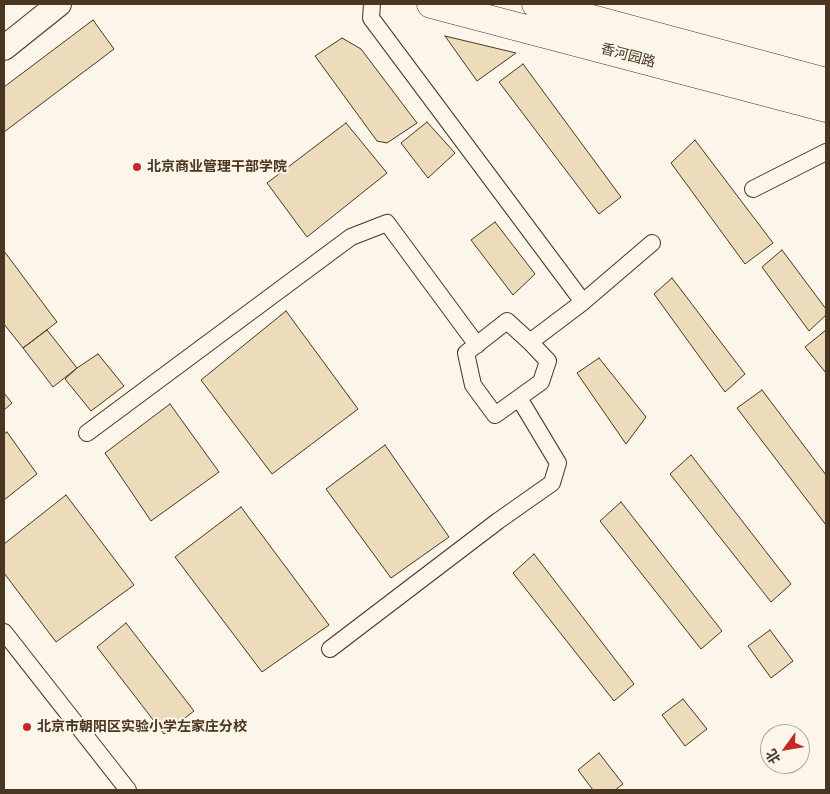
<!DOCTYPE html>
<html>
<head>
<meta charset="utf-8">
<style>
	body { margin:0 }
	#map { position:relative; width:830px; height:794px; overflow:hidden; background:#fbf6e9; font-family:"Noto Sans","Noto Sans SC",sans-serif }
	canvas { display:block }
	.frame { position:absolute; inset:0; border:5px solid #4a3520; pointer-events:none }
	.north { position:absolute; left:760px; top:724px; width:50px; height:50px; box-sizing:border-box; background:#fbf6e9; border:1px solid #b4a999; border-radius:50%; rotate:238deg; font-size:14px; font-weight:700; line-height:20px; text-align:center; color:#4a3520 }
	.north::after { content:''; display:block; margin:auto; width:18px; height:22px; background:#c62828; clip-path:polygon(50% 0,100% 100%,50% 72%,0 100%) }
</style>
</head>
<body>
<div id="map">
<canvas width="830" height="794"></canvas>
<div class="frame"></div>
<div class="north">北</div>
</div>
<script>
const g = document.querySelector('canvas').getContext('2d');
g.lineJoin = 'round';
function fillPath(path, color) { g.fillStyle = color; g.fill(path, 'evenodd'); }
const shape = rows => new Path2D(rows.map(r => 'M' + r).join(''));
function strokePath(path, color, width, dash) { g.strokeStyle = color; g.lineWidth = width; g.lineCap = dash ? 'butt' : 'round'; g.setLineDash(dash || []); g.stroke(path); }
function drawText(font, color, halo, rows, align = 'center') {
  g.font = font + ' "Noto Sans","Noto Sans SC",sans-serif'; g.lineWidth = 4; g.setLineDash([]); g.textBaseline = 'middle'; g.strokeStyle = halo; g.fillStyle = color; for (const [text, x, y, turn = 0] of rows) {
    g.save(); g.translate(x, y); g.rotate((+turn || 0) * Math.PI / 180); g.textAlign = isNaN(turn) ? turn : align; if (halo) g.strokeText(text, 0, 0); g.fillText(text, 0, 0); g.restore();
  }
}
const building = shape([
	[93,20,114,49,4,132,4,87,93,20],
	[445,36,516,53,477,81,445,36],
	[342,38,361,49,417,123,387,143,377,141,315,56,342,38],
	[523,64,621,197,599,214,499,82,523,64],
	[427,122,455,153,428,178,401,143,427,122],
	[346,123,387,173,307,237,267,183,346,123],
	[695,140,773,243,745,264,671,163,695,140],
	[495,222,535,274,513,295,471,240,495,222],
	[782,250,826,309,826,315,809,331,762,267,782,250],
	[4,251,57,322,23,348,4,324,4,251],
	[672,278,745,374,725,392,654,294,672,278],
	[286,311,358,409,272,474,201,380,286,311],
	[47,330,77,368,53,387,23,348,47,330],
	[826,330,826,373,805,347,826,330],
	[98,354,124,386,91,411,65,379,77,368,98,354],
	[599,358,646,417,626,444,577,373,599,358],
	[762,390,826,475,826,525,737,408,762,390],
	[4,393,12,403,4,410,4,393],
	[170,404,219,472,151,521,105,453,170,404],
	[7,432,37,474,4,500,4,434,7,432],
	[385,445,449,537,391,578,326,489,385,445],
	[691,455,791,584,771,602,670,474,691,455],
	[66,495,134,585,56,642,4,573,4,544,66,495],
	[621,502,722,631,701,649,600,521,621,502],
	[241,507,329,625,262,672,175,557,241,507],
	[534,554,634,684,614,701,513,573,534,554],
	[126,623,194,711,164,734,97,647,126,623],
	[770,630,793,661,771,678,748,646,770,630],
	[683,699,707,729,685,746,662,715,683,699],
	[599,753,623,784,615,790,593,790,578,770,599,753]
]);
fillPath(building, '#ecdcbc');
strokePath(building, '#4a3520', 1);
const street = shape([
	[372,4,371,18,583,302],
	[753,189,826,152],
	[530,342,548,361,541,382,495,415,473,385,466,353,507,321,530,342,583,302,652,243],
	[87,433,351,237,387,223,477,345],
	[4,632,128,790],
	[330,649,498,521,552,483,558,463,519,398]
]);
const secondary = shape([
	[4,48,59,4]
]);
const highway = shape([
	[431,4,826,108],
	[536,4,826,82]
]);
strokePath(street, '#4a3520', 18);
strokePath(secondary, '#4a3520', 26);
strokePath(highway, '#4a3520', 29);
strokePath(street, '#fbf6e9', 16);
strokePath(secondary, '#fbf6e9', 24);
strokePath(highway, '#fbf6e9', 28);
for (const [x, y, r, color] of [
	[137,167,5,"#c62828"],
	[27,727,5,"#c62828"]
]) { const dot = new Path2D(); dot.arc(x, y, r, 0, 2 * Math.PI); g.fillStyle = color; g.fill(dot); strokePath(dot, '#fbf6e9', 2); }
drawText('14px', '#4a3520', '#fbf6e9', [
	["香河园路",628,56,15]
]);
drawText('bold 14px', '#4a3520', '#fbf6e9', [
	["北京商业管理干部学院",147,167],
	["北京市朝阳区实验小学左家庄分校",37,727]
], 'left');
</script>
</body>
</html>
